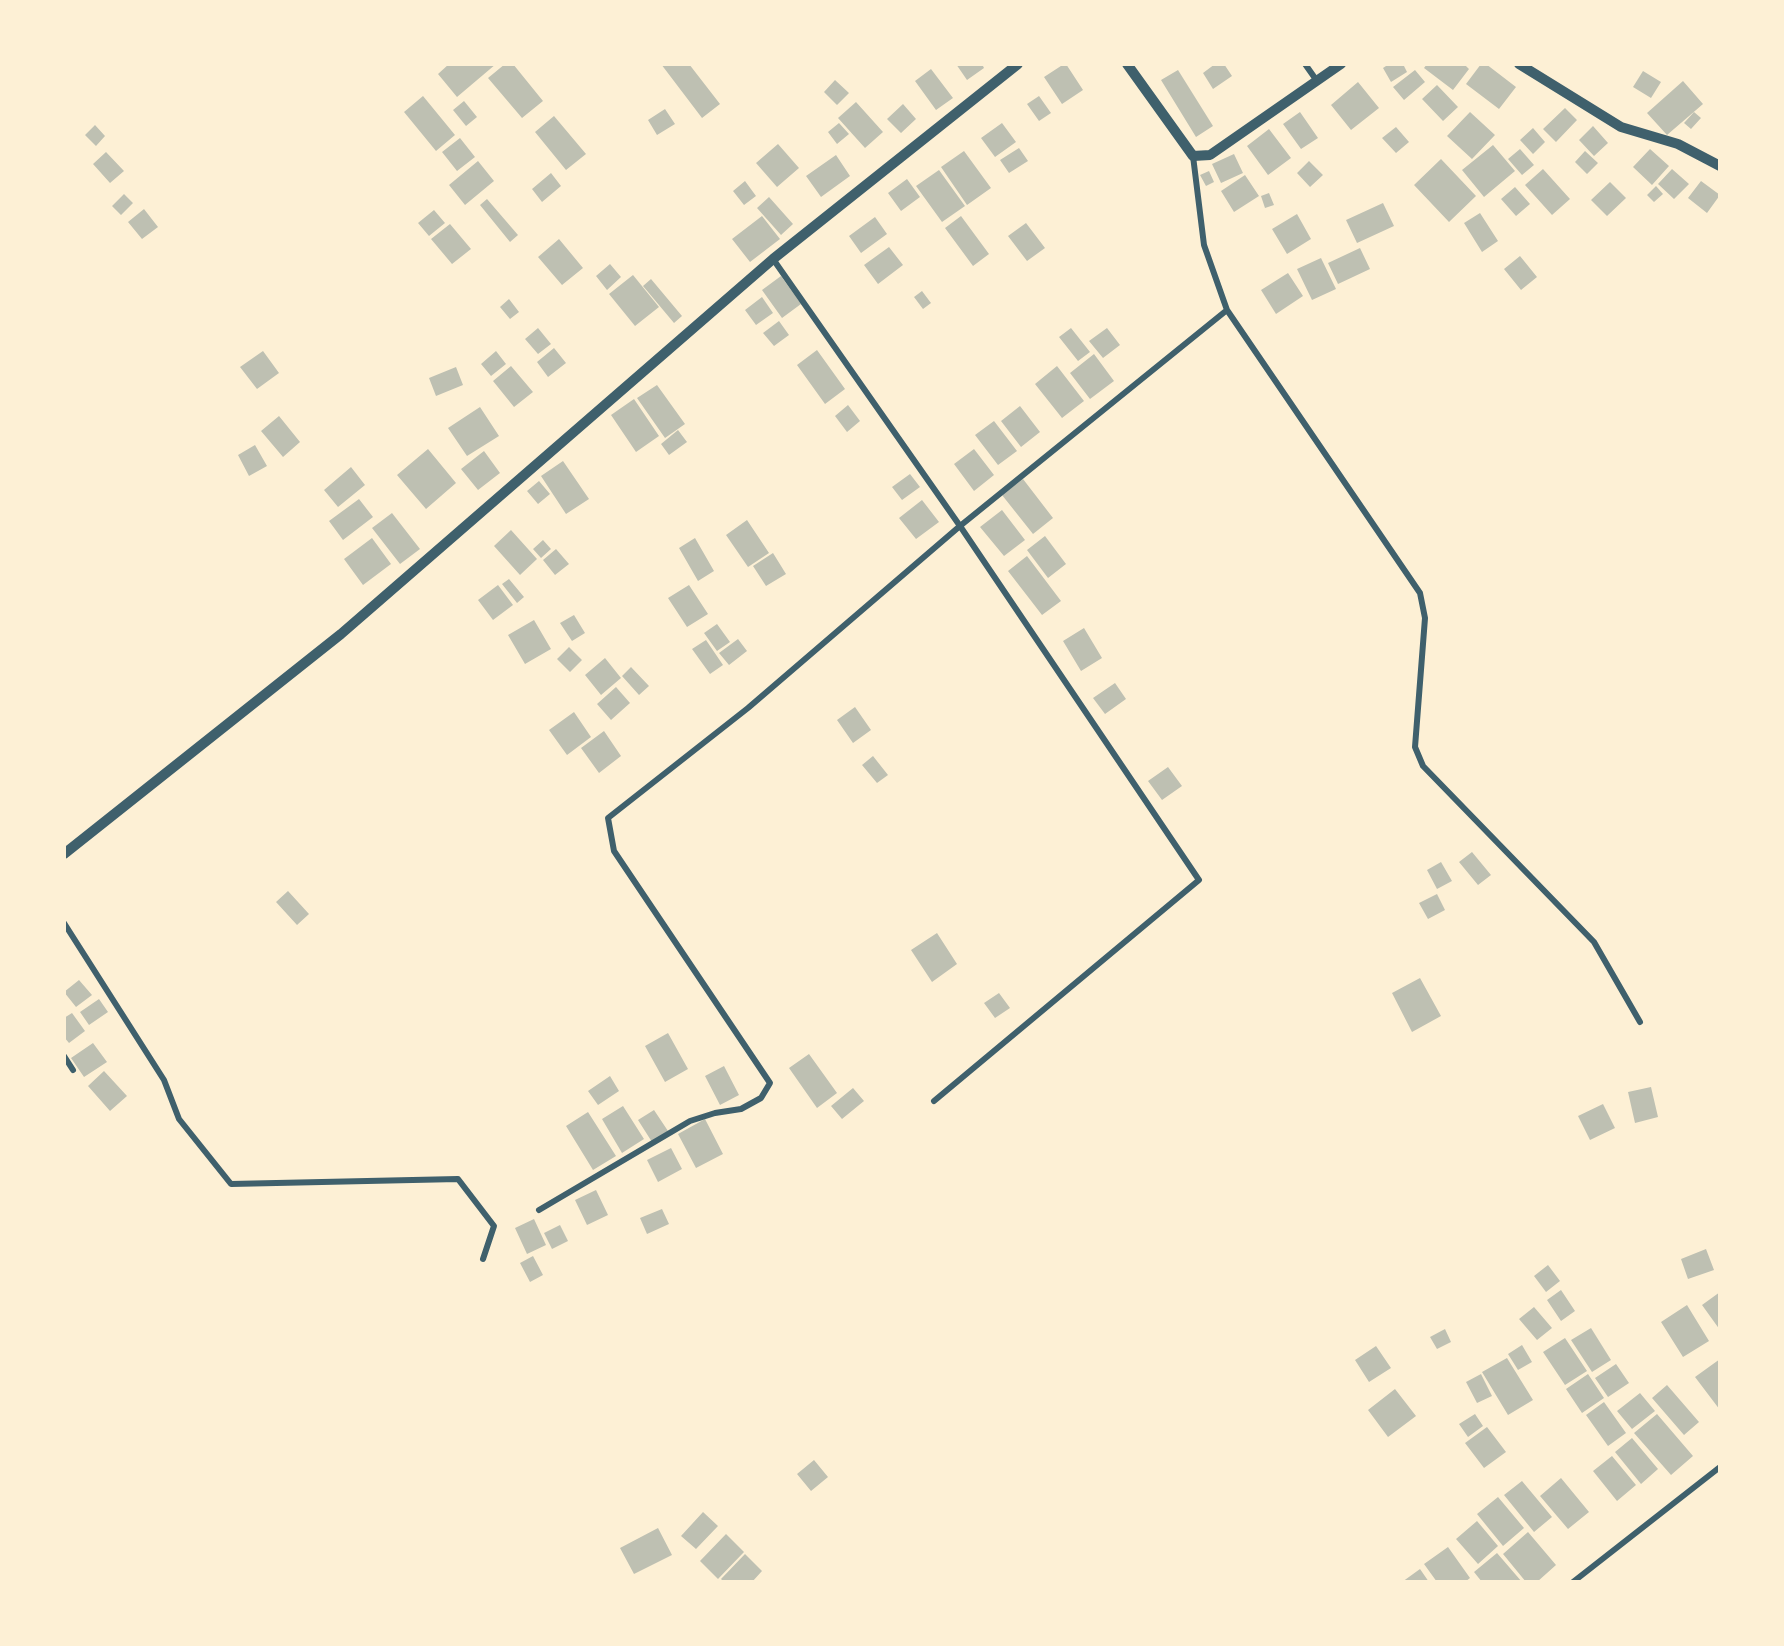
<!DOCTYPE html>
<html>
<head>
<meta charset="utf-8">
<style>
	body { margin:0 }
	#map { position:relative; width:1784px; height:1646px; overflow:hidden; background:#fdf0d5; font-family:Commissioner,sans-serif }
	canvas { display:block }
	.frame { position:absolute; inset:0; border:66px solid #fdf0d5; pointer-events:none }
</style>
</head>
<body>
<div id="map">
<canvas width="1784" height="1646"></canvas>
<div class="frame"></div>
</div>
<script>
const g = document.querySelector('canvas').getContext('2d');
g.lineJoin = 'round';
function fillPath(path, color) { g.fillStyle = color; g.fill(path, 'evenodd'); }
const shape = rows => new Path2D(rows.map(r => 'M' + r).join(''));
function strokePath(path, color, width, dash) { g.strokeStyle = color; g.lineWidth = width; g.lineCap = dash ? 'butt' : 'round'; g.setLineDash(dash || []); g.stroke(path); }
fillPath(shape([
	[449,64,496,64,457,97,438,74],
	[505,64,513,64,543,101,522,118,488,78],
	[661,64,689,64,720,104,702,118],
	[956,64,982,64,984,68,967,80],
	[1064,64,1066,64,1083,90,1062,104,1044,77],
	[1215,64,1224,64,1232,76,1213,89,1203,73],
	[1389,64,1403,64,1407,72,1391,82,1383,68],
	[1427,64,1464,64,1469,69,1453,90,1424,68],
	[1481,64,1486,64,1516,87,1499,109,1466,84],
	[931,69,953,98,936,110,915,81],
	[1178,70,1213,126,1196,137,1161,80],
	[1415,70,1425,82,1404,100,1393,87],
	[1643,71,1661,82,1651,98,1633,87],
	[835,80,849,93,837,105,824,92],
	[1683,81,1703,104,1667,135,1647,113],
	[1358,82,1379,108,1351,130,1331,105],
	[1437,85,1458,107,1443,121,1422,99],
	[423,96,455,135,436,151,404,112],
	[1039,96,1051,113,1039,121,1027,104],
	[464,101,477,117,466,126,453,110],
	[856,102,883,132,865,148,838,118],
	[903,104,916,119,901,133,887,119],
	[1565,108,1577,120,1556,142,1543,129],
	[665,109,675,124,657,135,648,120],
	[1300,112,1318,138,1301,149,1283,124],
	[1470,112,1495,135,1472,159,1447,136],
	[1694,112,1701,118,1691,129,1684,123],
	[554,116,586,154,566,170,535,132],
	[839,123,849,134,837,144,828,132],
	[1002,123,1016,142,995,157,981,138],
	[95,125,105,136,96,146,85,135],
	[1593,126,1608,143,1594,156,1579,140],
	[1396,127,1409,142,1396,153,1382,138],
	[1533,128,1545,142,1533,154,1520,140],
	[1269,129,1291,158,1268,175,1247,146],
	[460,138,475,157,457,171,442,152],
	[778,144,799,168,777,187,756,163],
	[1493,145,1515,171,1484,197,1462,170],
	[1019,148,1028,161,1009,173,1000,160],
	[1520,149,1534,165,1522,175,1508,159],
	[1650,149,1669,166,1652,185,1633,167],
	[964,151,991,188,967,205,941,167],
	[1585,151,1598,163,1587,174,1575,162],
	[106,152,124,171,110,183,93,164],
	[1234,154,1243,173,1221,183,1212,164],
	[836,155,850,176,821,197,806,176],
	[1441,159,1476,196,1449,222,1414,185],
	[478,161,494,181,465,205,449,185],
	[1309,161,1323,175,1310,187,1297,173],
	[1543,169,1570,199,1552,215,1525,185],
	[1672,169,1689,184,1674,199,1658,184],
	[939,170,965,206,942,222,916,186],
	[1209,171,1214,182,1206,186,1200,175],
	[551,173,561,186,542,202,532,189],
	[1245,175,1259,196,1234,212,1221,191],
	[907,179,920,197,901,211,888,193],
	[745,181,756,196,744,205,733,191],
	[1701,181,1720,195,1707,213,1688,198],
	[1610,182,1626,198,1607,216,1591,200],
	[1656,186,1663,194,1654,202,1647,195],
	[1515,187,1530,204,1516,216,1501,199],
	[1269,193,1274,205,1265,208,1261,196],
	[124,194,133,203,121,215,112,206],
	[769,197,793,224,781,235,757,208],
	[487,199,518,235,510,242,480,205],
	[1383,203,1394,226,1357,243,1346,220],
	[144,209,158,227,142,239,128,222],
	[434,210,445,223,429,236,418,223],
	[1480,213,1498,241,1482,252,1464,223],
	[1297,214,1311,239,1287,254,1272,229],
	[762,216,780,239,750,262,732,239],
	[961,216,989,254,973,266,945,228],
	[875,217,887,234,861,253,849,236],
	[1026,223,1045,248,1027,261,1008,236],
	[450,224,471,249,452,264,431,239],
	[559,239,583,268,562,285,538,257],
	[889,247,903,265,878,284,864,265],
	[1360,248,1370,269,1338,284,1328,263],
	[1520,256,1537,277,1521,290,1504,269],
	[1321,258,1336,289,1312,300,1297,269],
	[610,264,621,277,607,290,596,276],
	[1288,273,1303,296,1276,314,1261,290],
	[633,275,659,307,635,326,609,294],
	[781,276,801,304,782,318,762,290],
	[651,279,682,316,674,323,643,286],
	[922,291,931,303,923,309,914,297],
	[762,297,773,313,756,325,745,310],
	[509,299,519,312,510,319,500,307],
	[779,321,789,335,774,346,763,333],
	[538,328,551,344,538,354,525,339],
	[1071,328,1090,352,1078,361,1059,337],
	[1107,328,1120,345,1103,358,1089,341],
	[554,348,566,363,548,377,537,362],
	[817,350,845,389,825,404,797,365],
	[263,351,279,373,257,389,240,367],
	[496,351,506,364,491,376,481,364],
	[1094,354,1114,381,1090,399,1070,373],
	[511,366,533,392,514,407,493,381],
	[1057,366,1084,401,1062,418,1035,384],
	[456,367,463,385,436,396,429,378],
	[657,385,685,424,665,438,637,398],
	[634,399,659,436,636,452,611,415],
	[848,405,860,421,847,432,835,416],
	[1020,406,1040,432,1021,447,1001,421],
	[480,407,499,436,467,456,448,428],
	[279,416,300,442,283,457,261,431],
	[994,421,1017,451,998,465,975,435],
	[678,430,687,442,669,455,661,444],
	[255,445,267,466,249,476,238,455],
	[428,449,456,483,426,509,397,475],
	[974,449,994,475,974,491,954,464],
	[484,451,500,473,478,490,461,469],
	[563,461,589,499,566,514,541,476],
	[351,467,365,485,338,507,324,490],
	[910,474,920,487,902,500,892,487],
	[1023,479,1053,518,1033,534,1002,495],
	[539,481,550,494,538,504,527,491],
	[359,499,373,517,343,540,329,521],
	[922,500,939,522,916,539,899,518],
	[1002,510,1025,540,1004,556,980,527],
	[392,513,420,549,400,564,372,528],
	[747,520,769,553,748,567,726,535],
	[511,530,537,559,520,575,494,546],
	[1045,536,1066,564,1048,578,1027,550],
	[372,538,391,564,363,585,344,559],
	[695,538,714,571,698,581,679,548],
	[543,540,551,549,541,558,533,549],
	[556,549,569,564,555,575,543,560],
	[773,553,786,574,766,586,753,566],
	[1027,556,1061,601,1042,615,1008,571],
	[509,579,524,597,517,603,502,584],
	[498,585,513,605,493,620,478,600],
	[689,585,708,614,687,627,668,598],
	[574,615,585,633,572,641,560,623],
	[534,620,551,649,525,664,508,635],
	[717,624,730,642,717,651,704,633],
	[1084,628,1102,658,1081,671,1063,641],
	[738,639,747,651,729,665,719,653],
	[706,640,723,665,710,674,692,649],
	[569,647,582,660,570,672,557,659],
	[605,658,621,678,601,695,585,675],
	[631,667,649,686,639,695,622,676],
	[1115,683,1126,699,1105,714,1093,698],
	[616,687,630,703,611,720,597,704],
	[855,707,871,730,853,743,837,720],
	[574,712,591,737,567,755,549,730],
	[604,731,621,756,599,773,581,748],
	[873,756,888,775,877,783,862,765],
	[1168,767,1182,786,1162,800,1148,781],
	[1472,852,1491,875,1478,885,1459,862],
	[1441,862,1452,881,1437,889,1427,870],
	[288,891,309,914,297,925,276,902],
	[1437,894,1445,910,1428,919,1419,903],
	[937,933,957,964,932,982,911,950],
	[1420,978,1441,1016,1412,1032,1392,993],
	[79,980,92,995,76,1007,64,992],
	[999,993,1010,1008,995,1018,984,1003],
	[99,999,108,1012,89,1025,80,1012],
	[72,1013,85,1031,69,1043,64,1037,64,1018],
	[668,1033,688,1069,665,1082,645,1046],
	[93,1043,107,1062,84,1077,71,1058],
	[809,1054,837,1093,817,1108,789,1068],
	[724,1066,739,1095,720,1105,705,1076],
	[104,1071,127,1096,110,1111,88,1086],
	[610,1076,619,1091,598,1105,588,1091],
	[1651,1087,1658,1117,1635,1123,1628,1092],
	[853,1088,864,1101,842,1119,831,1106],
	[1603,1104,1615,1128,1590,1140,1578,1116],
	[623,1106,644,1139,622,1153,602,1119],
	[654,1110,668,1131,652,1142,638,1120],
	[588,1112,616,1156,593,1170,566,1126],
	[705,1119,723,1154,696,1168,678,1134],
	[671,1148,682,1169,658,1182,647,1160],
	[596,1190,608,1215,587,1225,575,1200],
	[662,1209,669,1224,647,1234,640,1218],
	[534,1219,546,1245,527,1254,515,1228],
	[560,1225,568,1241,552,1249,544,1233],
	[1706,1249,1714,1270,1688,1279,1681,1259],
	[533,1256,543,1275,530,1282,520,1263],
	[1548,1265,1560,1281,1546,1292,1534,1276],
	[1561,1290,1575,1311,1561,1321,1547,1300],
	[1720,1292,1720,1330,1702,1305],
	[1687,1305,1709,1341,1683,1357,1661,1322],
	[1534,1307,1552,1328,1537,1340,1519,1319],
	[1591,1328,1611,1360,1592,1372,1571,1340],
	[1445,1329,1451,1342,1437,1349,1430,1337],
	[1565,1338,1587,1371,1565,1385,1543,1352],
	[1522,1345,1532,1362,1518,1370,1508,1354],
	[1376,1346,1391,1368,1369,1382,1355,1360],
	[1507,1358,1533,1400,1508,1415,1482,1372],
	[1720,1359,1720,1410,1695,1377],
	[1616,1364,1629,1383,1608,1397,1595,1378],
	[1481,1374,1492,1396,1477,1403,1466,1382],
	[1588,1374,1604,1398,1582,1413,1566,1389],
	[1667,1385,1699,1422,1684,1435,1652,1398],
	[1395,1389,1416,1416,1388,1437,1368,1410],
	[1640,1393,1655,1411,1632,1429,1617,1411],
	[1604,1402,1626,1433,1608,1446,1586,1415],
	[1475,1414,1483,1426,1468,1437,1459,1424],
	[1657,1414,1693,1456,1671,1475,1634,1433],
	[1487,1427,1506,1452,1484,1468,1465,1443],
	[1632,1438,1658,1469,1641,1484,1615,1452],
	[1612,1456,1636,1485,1617,1501,1593,1471],
	[814,1460,828,1477,811,1491,797,1474],
	[1561,1478,1589,1512,1568,1529,1540,1496],
	[1522,1481,1552,1517,1534,1532,1504,1495],
	[1498,1497,1524,1528,1503,1546,1477,1514],
	[703,1512,718,1526,696,1549,681,1536],
	[1477,1521,1498,1546,1478,1564,1456,1539],
	[658,1528,672,1555,634,1574,620,1548],
	[1528,1532,1556,1565,1537,1582,1526,1582,1503,1554],
	[726,1534,744,1552,718,1579,700,1561],
	[1448,1547,1470,1578,1465,1582,1437,1582,1424,1564],
	[1497,1553,1522,1582,1482,1582,1474,1572],
	[745,1554,762,1571,752,1582,724,1582,721,1579],
	[1420,1569,1429,1582,1402,1582]
]), '#bec0b2');
strokePath(shape([
	[1305,64,1317,81],
	[1193,156,1204,245,1227,310,1420,593,1425,618,1415,747,1423,766,1594,942,1640,1022],
	[773,259,960,526,1199,880,934,1101],
	[64,923,164,1080,179,1119,231,1184,458,1179,494,1226,483,1259],
	[64,1056,73,1070],
	[539,1210,690,1121,715,1113,741,1109,761,1098,770,1083,614,851,608,818,748,708,960,526,1227,310],
	[1573,1582,1720,1467]
]), '#3f606c', 6);
strokePath(shape([
	[1127,64,1193,156,1210,155,1341,64],
	[1519,64,1621,127,1678,144,1720,166],
	[64,854,341,634,773,259,1018,64]
]), '#3f606c', 10);
</script>
</body>
</html>
